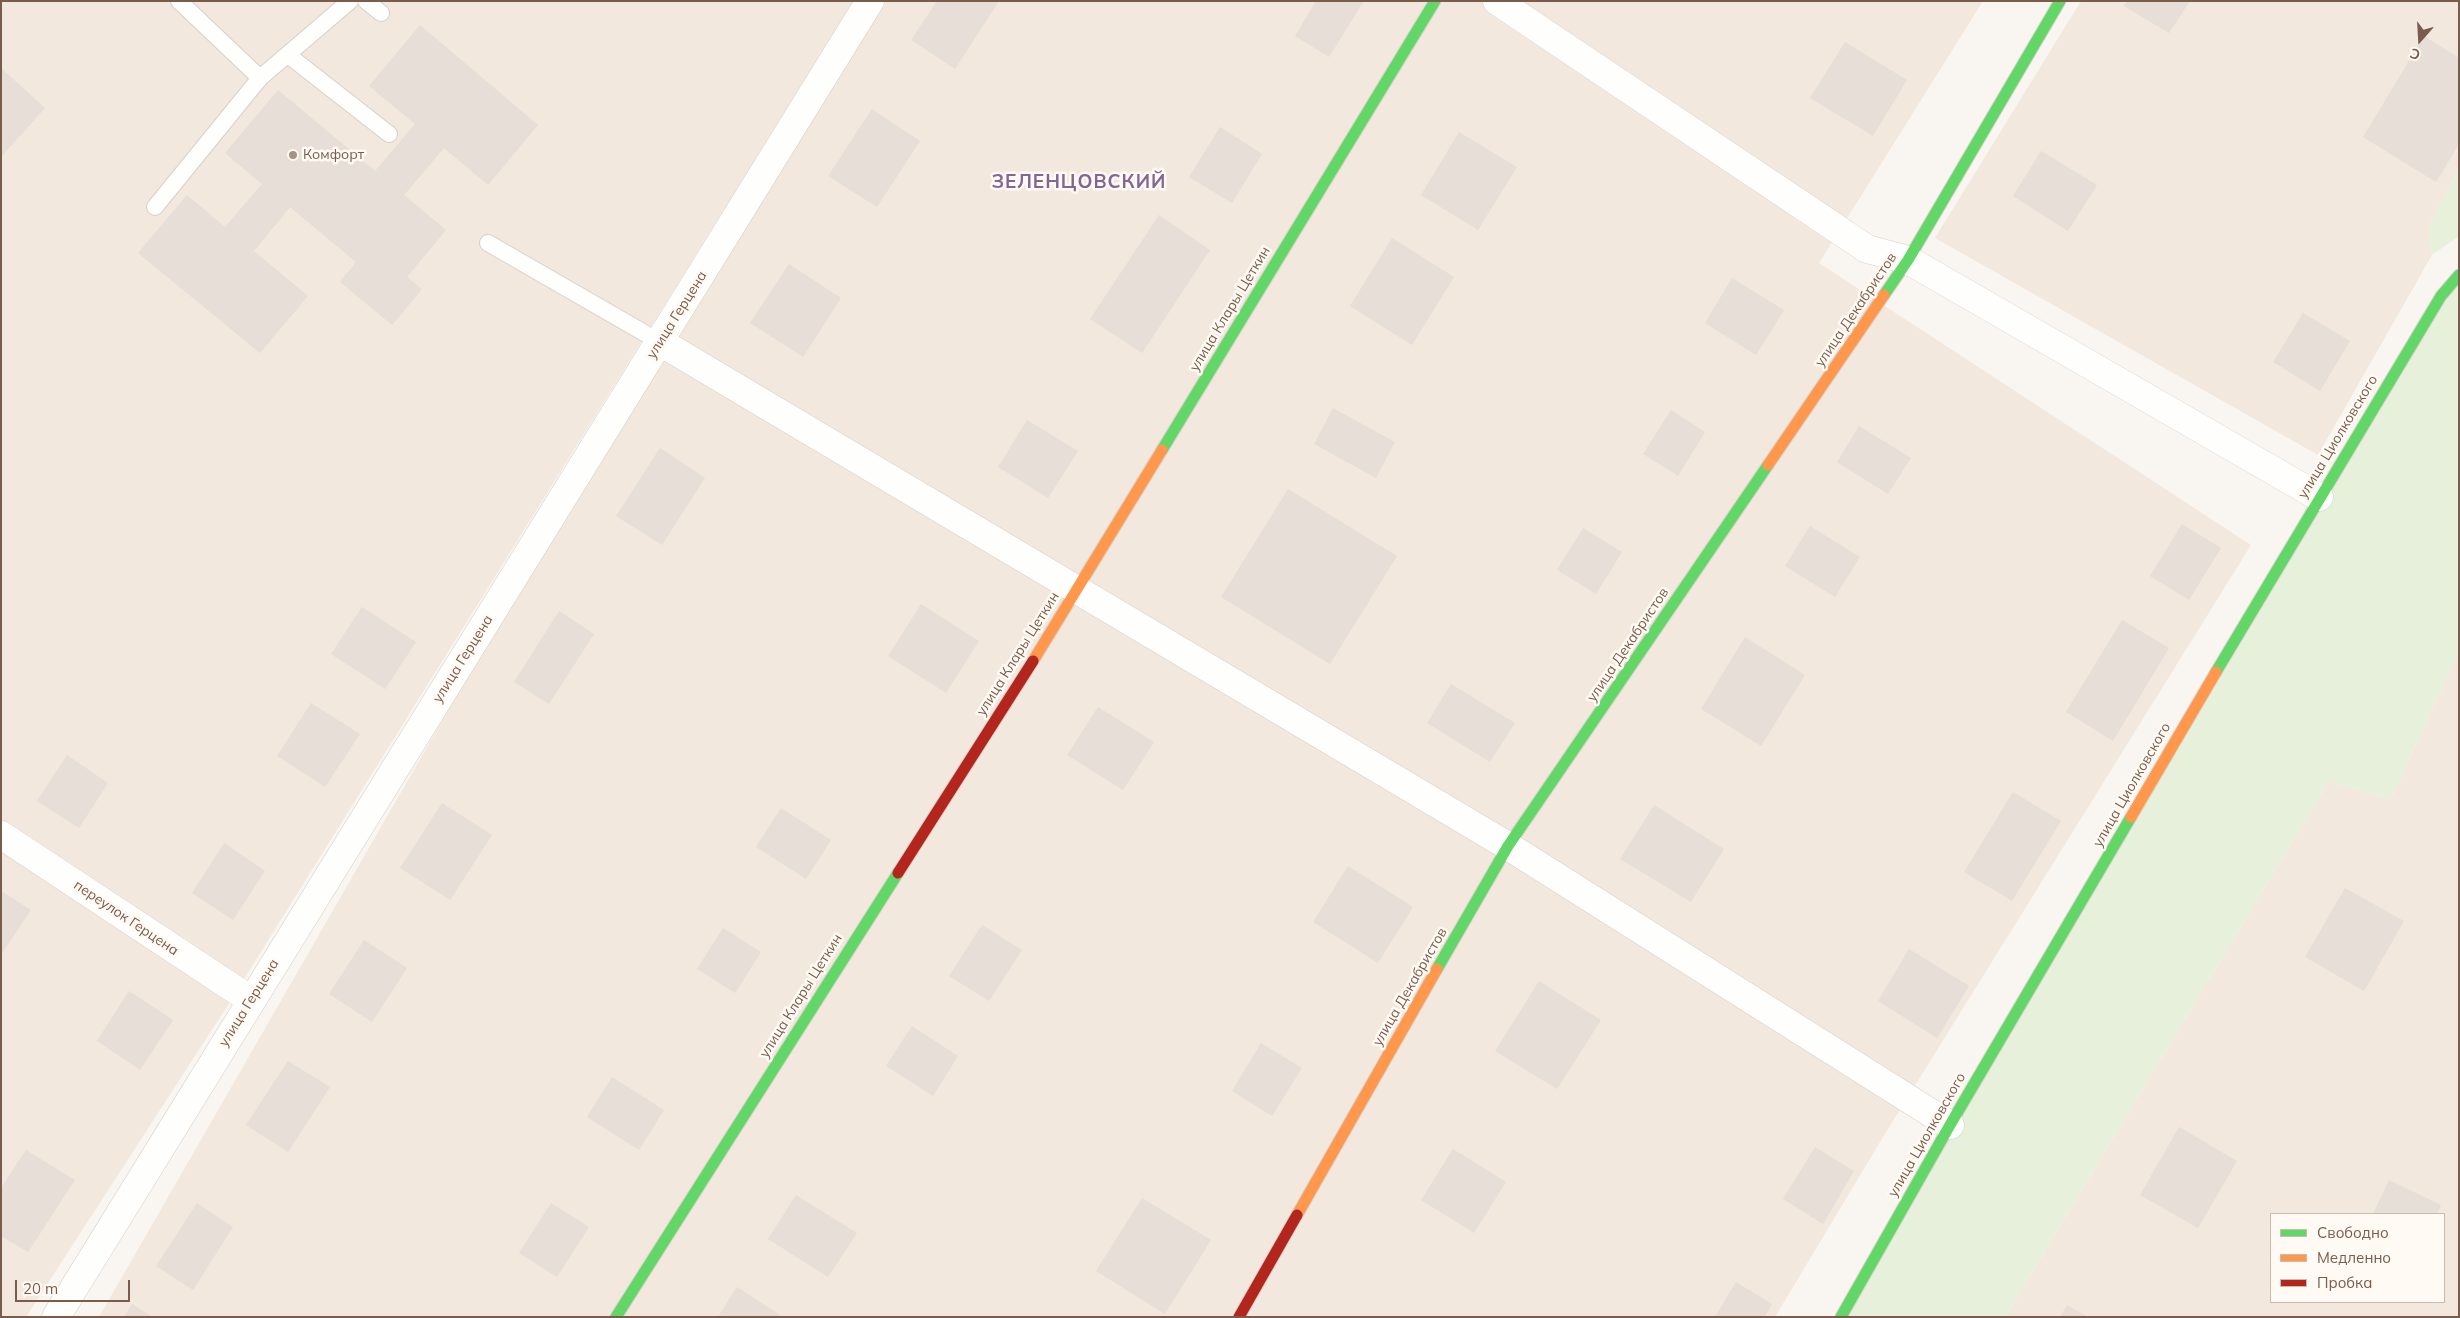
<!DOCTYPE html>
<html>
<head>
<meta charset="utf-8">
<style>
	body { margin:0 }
	#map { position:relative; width:2460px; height:1318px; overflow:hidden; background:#f9f5f0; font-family:Mulish,sans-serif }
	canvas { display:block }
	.frame { position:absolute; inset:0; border:2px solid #7a5c4d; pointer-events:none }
	.legend { position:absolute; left:2270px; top:1213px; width:175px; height:90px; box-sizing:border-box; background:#fffaf3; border:1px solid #cabbb1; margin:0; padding:6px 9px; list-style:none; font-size:15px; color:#7a5c4d }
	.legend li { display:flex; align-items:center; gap:10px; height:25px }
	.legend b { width:25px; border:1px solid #cabbb1 }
	.north { position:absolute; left:2395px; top:15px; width:50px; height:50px; -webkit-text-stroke:4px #fffaf3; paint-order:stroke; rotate:199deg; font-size:14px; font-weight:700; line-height:20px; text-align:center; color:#7a5c4d }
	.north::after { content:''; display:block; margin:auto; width:18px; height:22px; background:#7a5c4d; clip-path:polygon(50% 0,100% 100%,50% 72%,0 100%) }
	.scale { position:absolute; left:15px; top:1280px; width:115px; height:22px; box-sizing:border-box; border:2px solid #7a5c4d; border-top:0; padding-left:6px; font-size:15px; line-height:18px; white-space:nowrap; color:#7a5c4d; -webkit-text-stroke:4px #fffaf3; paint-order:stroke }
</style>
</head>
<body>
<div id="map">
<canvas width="2460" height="1318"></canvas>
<div class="frame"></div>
<ul class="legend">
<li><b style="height:6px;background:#63d668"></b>Свободно</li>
<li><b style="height:6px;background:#ff974d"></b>Медленно</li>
<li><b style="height:6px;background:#b3261e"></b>Пробка</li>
</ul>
<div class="north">С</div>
<div class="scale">20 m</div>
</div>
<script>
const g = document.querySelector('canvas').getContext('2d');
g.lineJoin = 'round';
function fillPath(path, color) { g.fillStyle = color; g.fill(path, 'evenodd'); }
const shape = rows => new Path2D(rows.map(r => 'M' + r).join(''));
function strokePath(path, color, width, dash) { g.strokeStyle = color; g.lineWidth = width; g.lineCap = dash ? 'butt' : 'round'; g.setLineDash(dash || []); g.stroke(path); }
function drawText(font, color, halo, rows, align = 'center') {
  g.font = font + ' Mulish,sans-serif'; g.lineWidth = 5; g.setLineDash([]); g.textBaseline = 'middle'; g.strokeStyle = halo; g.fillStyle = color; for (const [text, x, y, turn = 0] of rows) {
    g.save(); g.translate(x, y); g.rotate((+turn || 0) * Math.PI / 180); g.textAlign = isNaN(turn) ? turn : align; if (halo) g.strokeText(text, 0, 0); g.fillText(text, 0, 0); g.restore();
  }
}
fillPath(shape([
	[2,1,854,1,224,1011,26,1317,1,1317],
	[870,1,1983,1,1819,263,2251,545,1883,1137,1775,1317,99,1317,660,342],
	[2081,1,2459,1,2459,168,2428,228,2432,255,2318,455,1935,238],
	[2459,651,2459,1317,2005,1317,2329,781,2390,800],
	[2271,1214,2444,1214,2444,1302,2271,1302]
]), '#f2e8de');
fillPath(shape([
	[2459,168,2459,236,2432,255,2428,228],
	[2459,275,2459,651,2390,800,2329,781,2005,1317,1841,1317]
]), '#e7f0db');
fillPath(shape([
	[937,1,999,1,955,69,911,40],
	[1316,1,1364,1,1329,57,1295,36],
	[2127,1,2190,1,2169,33,2124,6],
	[420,25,538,125,488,185,444,148,404,195,446,230,407,277,422,289,392,325,340,282,356,262,290,207,254,251,308,296,260,353,138,253,187,195,225,227,262,184,225,153,278,90,375,171,415,124,369,86],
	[2424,36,2459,58,2459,144,2436,182,2363,137],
	[1845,42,1907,80,1873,136,1810,98],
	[1,68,45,108,1,157],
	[872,109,920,141,877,207,828,176],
	[1220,127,1262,154,1232,203,1189,177],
	[1459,132,1517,167,1478,230,1421,195],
	[2041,151,2097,185,2068,231,2013,196],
	[1159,215,1210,250,1142,353,1090,319],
	[1392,238,1454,277,1412,345,1350,306],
	[789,264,841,298,803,357,750,323],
	[1732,278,1784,310,1756,355,1705,323],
	[2303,313,2350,341,2320,391,2273,362],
	[1333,408,1395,442,1376,478,1314,444],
	[1671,410,1705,432,1678,476,1643,454],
	[1027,420,1078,451,1048,498,998,467],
	[1859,426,1911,458,1888,494,1837,462],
	[660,448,705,478,662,545,616,516],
	[1288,489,1397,556,1330,664,1221,597],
	[2182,524,2221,548,2189,600,2150,576],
	[1810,526,1860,557,1835,597,1785,566],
	[1583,528,1622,552,1596,594,1557,570],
	[921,604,979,641,946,693,888,656],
	[362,607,416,642,385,689,331,654],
	[559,611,594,634,549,704,514,682],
	[2122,620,2169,648,2113,741,2066,712],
	[1745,637,1805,675,1761,746,1701,709],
	[1451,684,1515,723,1490,762,1427,723],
	[311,703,360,734,325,787,277,756],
	[1098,707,1154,742,1123,790,1067,755],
	[67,755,108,783,79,828,37,801],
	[2013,792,2061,821,2012,901,1964,872],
	[442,803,492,835,450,900,400,868],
	[1654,805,1724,849,1691,902,1620,859],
	[781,808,831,840,806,879,756,847],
	[224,843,265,871,233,920,192,893],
	[1348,866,1413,907,1378,963,1313,922],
	[2345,888,2404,921,2364,991,2305,957],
	[1,891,31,910,1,955],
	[982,925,1022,950,989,1001,949,976],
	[723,928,761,952,735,993,697,969],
	[364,940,407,968,372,1022,329,994],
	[1909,949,1969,986,1937,1038,1878,1001],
	[1539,981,1601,1020,1557,1089,1495,1051],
	[129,991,173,1020,140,1070,97,1041],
	[912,1026,958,1056,933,1096,886,1066],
	[1261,1043,1302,1068,1272,1116,1232,1091],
	[288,1061,330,1087,288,1152,246,1125],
	[612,1077,664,1110,639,1150,587,1117],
	[2179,1127,2237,1161,2198,1228,2140,1195],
	[1815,1147,1854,1171,1823,1224,1783,1199],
	[1453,1149,1506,1182,1474,1233,1421,1200],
	[26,1150,75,1180,28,1252,1,1236,1,1188],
	[2389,1180,2441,1205,2437,1214,2373,1214],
	[796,1195,857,1233,828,1277,768,1239],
	[1142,1198,1211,1240,1165,1314,1096,1271],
	[197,1203,233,1227,193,1290,156,1266],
	[551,1203,589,1227,557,1277,519,1253],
	[1736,1282,1772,1304,1765,1317,1715,1317],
	[737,1287,783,1317,718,1317],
	[132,1304,152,1317,124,1317],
	[2067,1305,2088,1317,2060,1317]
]), '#e6ded7');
const lane = shape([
	[179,1,260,78],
	[366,1,381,13],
	[288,55,389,134],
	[155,207,260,78,350,1],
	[488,243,660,342]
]);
const street = shape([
	[1497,1,1867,249,1908,260,2319,497],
	[660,342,1508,846,1950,1125],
	[1,835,251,1000],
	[56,1317,870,1]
]);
const fast = shape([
	[1884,295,1908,260,2060,1],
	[1162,450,1435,1],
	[2216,672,2441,296,2459,275],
	[1437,969,1508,846,1768,465],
	[616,1317,898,873],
	[1841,1317,1950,1125,2131,817]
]);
const slow = shape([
	[1768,465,1884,295],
	[1033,661,1162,450],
	[2131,817,2216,672],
	[1297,1215,1437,969]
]);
const jam = shape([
	[898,873,1033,661],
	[1239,1317,1297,1215]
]);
strokePath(lane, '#d7d1cb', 18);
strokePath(street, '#d7d1cb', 29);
strokePath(fast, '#d9d2cb', 13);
strokePath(slow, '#d9d2cb', 13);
strokePath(jam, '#d9d2cb', 13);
strokePath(lane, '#fefefd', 16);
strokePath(street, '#fefefd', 28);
strokePath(fast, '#63d668', 11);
strokePath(slow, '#ff974d', 11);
strokePath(jam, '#b3261e', 11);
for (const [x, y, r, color] of [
	[293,155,5,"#a69286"]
]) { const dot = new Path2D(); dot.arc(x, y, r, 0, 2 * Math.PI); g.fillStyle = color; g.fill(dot); strokePath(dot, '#fffaf3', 2); }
drawText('14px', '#7a5c4d', '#fffaf3', [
	["Комфорт",303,155]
], 'left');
drawText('14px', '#7a5c4d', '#fffaf3', [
	["улица Клары Цеткин",1230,309,-59],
	["улица Декабристов",1856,310,-56],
	["улица Герцена",677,315,-58],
	["улица Циолковского",2338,437,-59],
	["улица Декабристов",1628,645,-56],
	["улица Клары Цеткин",1018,654,-58],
	["улица Герцена",463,659,-58],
	["улица Циолковского",2132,785,-60],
	["переулок Герцена",126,918,34],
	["улица Декабристов",1410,987,-60],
	["улица Клары Цеткин",801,996,-58],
	["улица Герцена",249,1003,-58],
	["улица Циолковского",1927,1135,-60]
]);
g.letterSpacing = '1px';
drawText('bold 19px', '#846695', '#fffaf3', [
	["ЗЕЛЕНЦОВСКИЙ",1079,182]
]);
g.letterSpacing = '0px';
</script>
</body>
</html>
